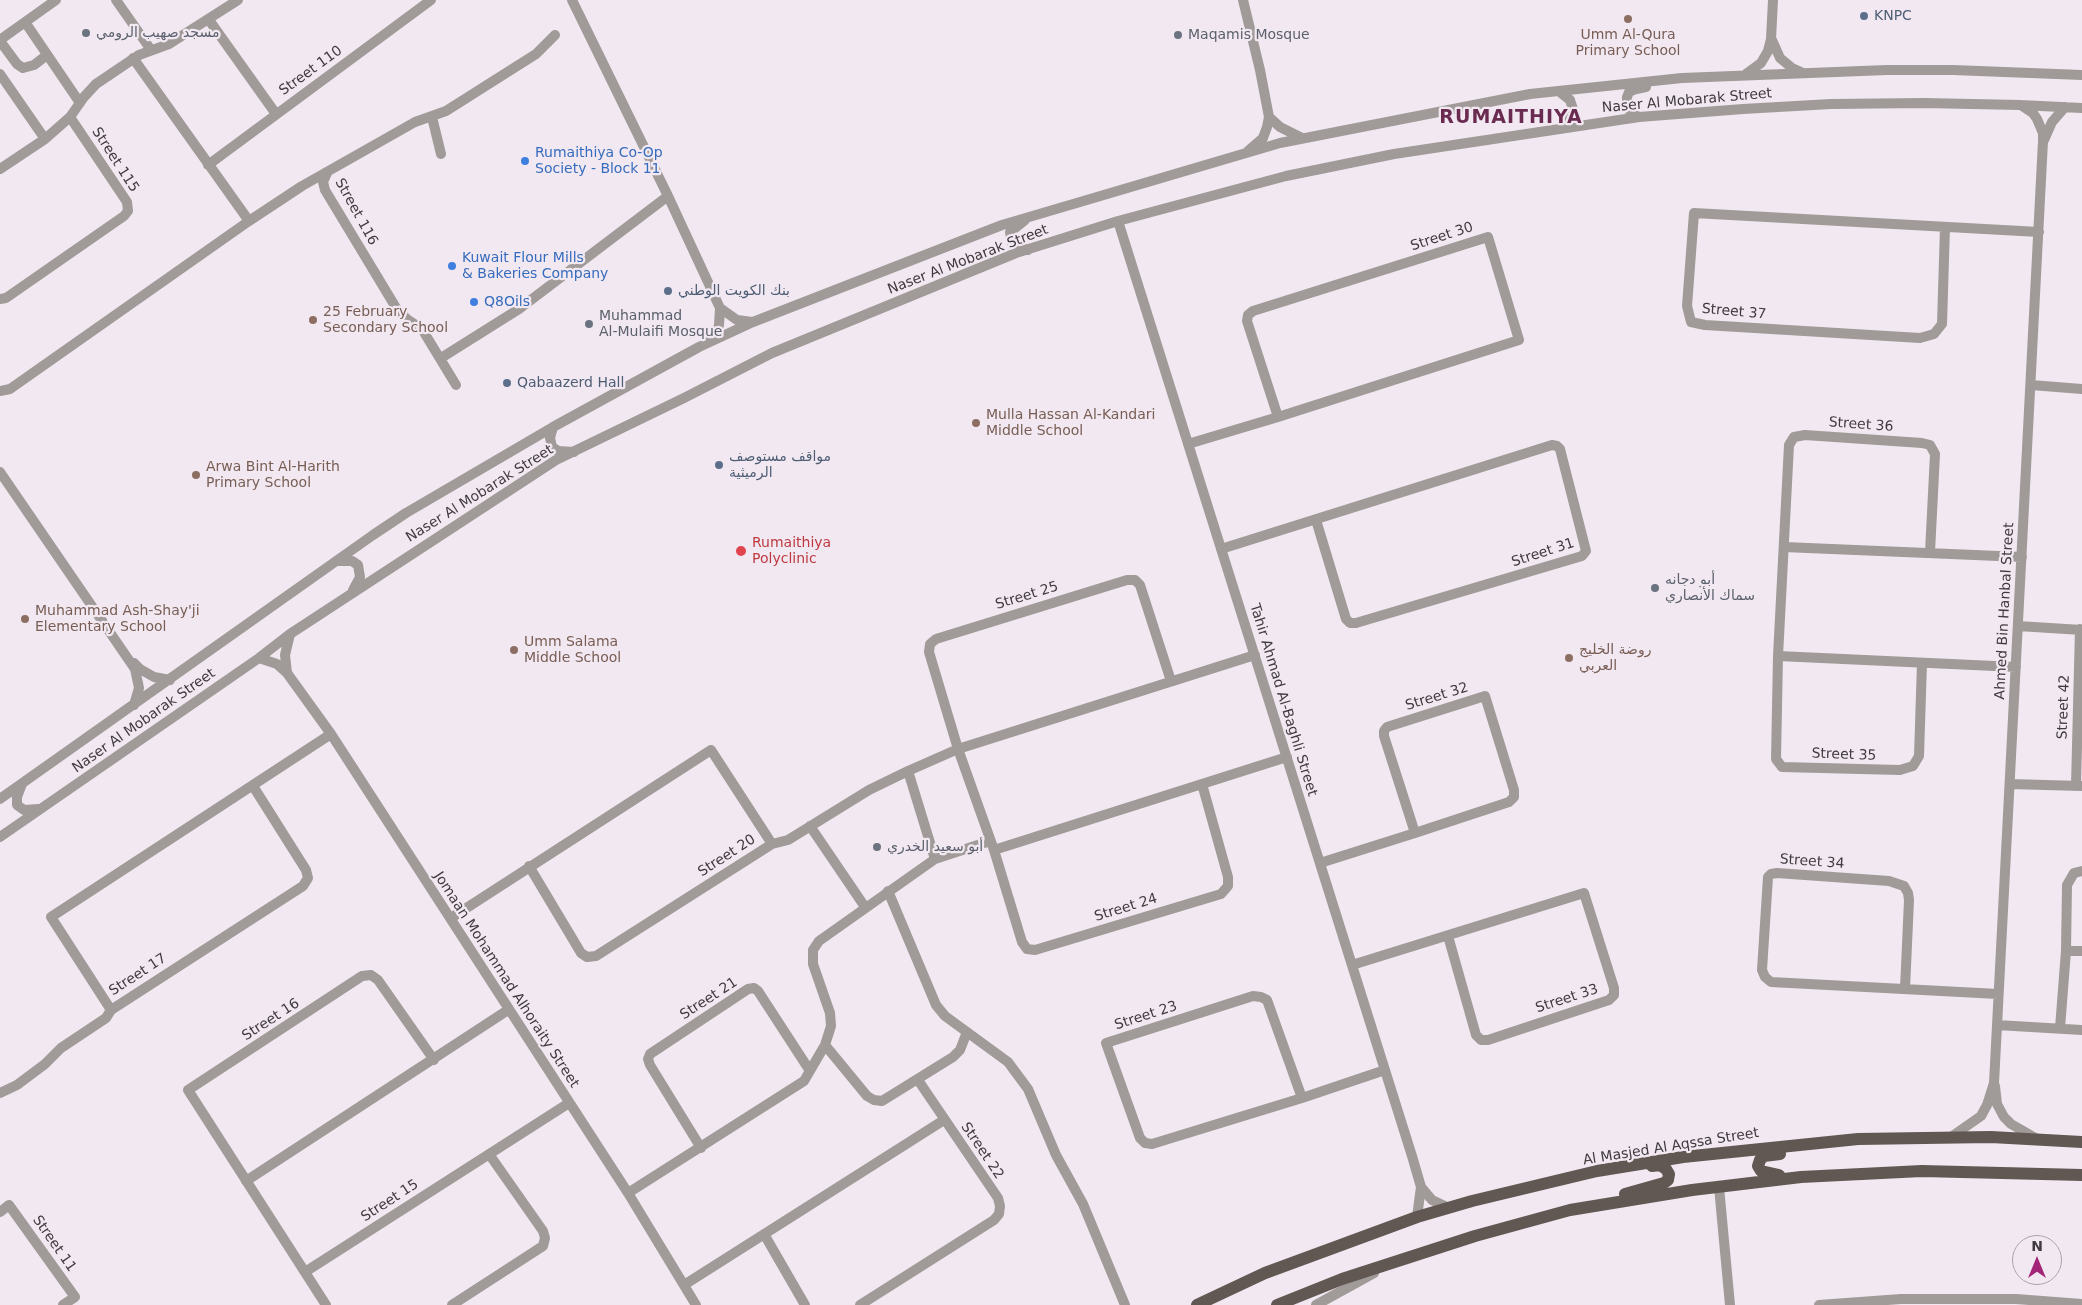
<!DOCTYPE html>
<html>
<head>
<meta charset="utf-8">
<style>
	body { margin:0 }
	#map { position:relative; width:2082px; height:1305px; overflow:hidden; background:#f2e8f1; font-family:"DejaVu Sans",sans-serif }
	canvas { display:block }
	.north { position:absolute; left:2012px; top:1235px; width:50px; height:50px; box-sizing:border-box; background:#f2e8f1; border:1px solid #aba3aa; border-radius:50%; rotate:0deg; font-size:14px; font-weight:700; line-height:20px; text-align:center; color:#403b3f }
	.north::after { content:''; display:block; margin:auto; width:18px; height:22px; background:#a32577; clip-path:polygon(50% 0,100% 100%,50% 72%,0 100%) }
</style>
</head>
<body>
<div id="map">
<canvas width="2082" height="1305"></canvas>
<div class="north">N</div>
</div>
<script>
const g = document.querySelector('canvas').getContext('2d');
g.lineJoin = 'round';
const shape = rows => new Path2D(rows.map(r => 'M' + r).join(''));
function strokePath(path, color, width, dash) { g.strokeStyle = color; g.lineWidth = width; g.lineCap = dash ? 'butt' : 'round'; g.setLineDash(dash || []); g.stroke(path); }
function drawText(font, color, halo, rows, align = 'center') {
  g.font = font + ' "DejaVu Sans",Cairo,sans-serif'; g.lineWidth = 4.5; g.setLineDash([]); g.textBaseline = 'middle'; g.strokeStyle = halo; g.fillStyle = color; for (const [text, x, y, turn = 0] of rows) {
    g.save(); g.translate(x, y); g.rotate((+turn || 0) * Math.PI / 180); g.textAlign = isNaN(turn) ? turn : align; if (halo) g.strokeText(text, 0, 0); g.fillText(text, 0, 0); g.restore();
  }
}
strokePath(shape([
	[116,0,151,50],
	[572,0,668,196,720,308,719,325,716,334,708,341],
	[1243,0,1260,70,1269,117,1267,127,1263,138,1248,151],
	[209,20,276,114],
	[25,22,80,103],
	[0,40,56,0],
	[1772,40,1780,58,1792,68,1801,72],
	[0,41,17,64,23,68,34,65,47,55],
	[133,58,249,221],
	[0,74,45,139],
	[1746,74,1761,63,1768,51,1771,39,1773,0],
	[1560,92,1570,100,1573,109,1568,121,1560,128],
	[432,117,441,154],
	[1269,117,1280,127,1302,138],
	[1639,117,1631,113,1627,106,1627,97,1629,92,1636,89,1646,87],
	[2044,140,2052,122,2065,107],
	[208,165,431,0],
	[0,169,45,139,70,117,84,97,96,84,139,55,169,44,238,0],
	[327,173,323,182,325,190,398,311,408,320,422,329,456,385],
	[1025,220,1010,232,1012,243,1028,250],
	[1118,221,1412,1156,1421,1187,1417,1217],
	[1945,227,1942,324,1934,334,1920,338,1705,325,1691,322,1687,306,1694,213,2039,232],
	[0,299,6,298,124,216,128,211,127,202,70,117],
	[720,308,737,320,752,322],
	[441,358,519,309,668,196],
	[2031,385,2082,389],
	[0,391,10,389,249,221,302,186,415,122,446,111,536,54,555,35],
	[553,427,550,438,552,447,558,451,574,452],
	[1188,444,1278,417,1519,340,1488,237,1253,311,1248,315,1247,321,1278,417],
	[0,472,135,669,139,688,134,705],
	[1784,547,2022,557],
	[1221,549,1552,445,1557,446,1560,449,1586,551,1582,556,1356,623,1350,623,1346,619,1316,520],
	[337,561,352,561,358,565,360,577,353,590],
	[2018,626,2082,630],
	[1778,656,2016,667],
	[259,658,277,664,287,673,331,734,628,1193,696,1305],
	[134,663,140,669,154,677,170,680],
	[1922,663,1919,756,1913,766,1900,770,1782,767,1776,759,1778,656,1789,445,1794,437,1805,435,1922,443,1930,445,1935,454,1930,552],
	[287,673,285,655,290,634],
	[1171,681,1140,585,1135,580,1127,580,936,639,930,644,929,652,958,749,994,850,1022,942,1027,949,1035,950,1221,894,1228,886,1228,877,1202,784],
	[908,771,935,859],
	[22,784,17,797,17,805,24,810,39,809],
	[2010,784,2081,786],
	[2076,785,2080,629],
	[0,799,373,535,406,513,553,427,699,347,753,322,1002,225,1280,143,1530,94,1682,78,1887,70,1953,70,2082,75],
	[810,826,865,907],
	[0,837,259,658,290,634,556,460,684,398,772,353,1016,253,1118,221,1286,176,1394,154,1639,117,1743,109,1831,104,1924,103,2020,105,2082,108],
	[994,850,1287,757],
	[1320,863,1415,833,1509,802,1514,797,1514,790,1485,696,1387,727,1384,731,1384,736,1415,833],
	[529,866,581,953,587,957,596,956,772,844,788,840,869,790,908,771,958,749,1255,655],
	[888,891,936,1005,945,1016,1008,1062,1028,1089,1056,1155,1083,1204,1125,1305],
	[451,918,711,750,772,844],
	[2066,951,2082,951],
	[1352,965,1584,893,1614,988,1614,995,1609,1000,1488,1040,1481,1040,1476,1035,1448,936],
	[1905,989,1909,900,1908,893,1904,886,1889,881,1777,873,1771,874,1768,877,1762,970,1765,977,1771,982,1998,994],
	[111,1010,51,917,331,734],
	[111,1010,303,886,308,878,306,870,253,786],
	[1997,1025,2082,1030],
	[2060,1028,2066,951,2067,885,2074,873,2082,871],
	[825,1045,867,1096,874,1100,882,1101,953,1057,960,1050,967,1032],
	[1995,1086,1997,1104,2004,1117,2011,1124,2039,1140],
	[0,1093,17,1085,45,1064,61,1048,106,1018,111,1010],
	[1302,1098,1267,1000,1261,997,1253,996,1106,1043,1140,1138,1145,1143,1152,1144,1302,1098,1385,1070],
	[1951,1137,1981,1116,1987,1105,1994,1083,2043,141,2043,133,2037,119,2033,113,2021,105],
	[701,1148,650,1065,648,1059,650,1054,748,989,754,988,758,991,810,1071],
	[246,1181,508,1010],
	[1421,1187,1432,1200,1449,1208],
	[1719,1187,1730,1305],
	[628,1193,804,1081,825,1045,831,1026,830,1013,813,964,813,950,819,941,935,859,990,841],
	[0,1212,9,1205,75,1297,63,1305],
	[764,1234,805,1305],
	[305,1272,569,1103],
	[684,1285,944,1120],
	[326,1305,188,1090,362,976,371,975,378,980,434,1060],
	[452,1305,543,1246,545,1238,543,1231,489,1154],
	[860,1305,994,1220,999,1214,1000,1206,998,1198,918,1080],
	[1316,1305,1374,1273],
	[1819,1305,1901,1299,2016,1299,2082,1304]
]), '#a09a98', 10);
strokePath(shape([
	[1779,1175,1761,1171,1758,1166,1760,1160,1764,1156,1780,1154],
	[1625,1194,1664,1183,1668,1180,1669,1174,1666,1169,1660,1165,1652,1166],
	[1197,1305,1265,1273,1417,1217,1472,1201,1597,1171,1683,1157,1858,1139,1991,1137,2082,1142],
	[1277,1305,1342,1279,1475,1236,1570,1210,1692,1190,1801,1177,1922,1171,2082,1175]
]), '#615854', 12);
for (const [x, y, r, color] of [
	[1864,16,5,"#5c6f8a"],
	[1628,19,5,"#8d6e63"],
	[86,33,5,"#6b7280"],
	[1178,35,5,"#6b7280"],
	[525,161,5,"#3f7fe0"],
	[452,266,5,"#3f7fe0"],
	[668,291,5,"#5c6f8a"],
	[474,302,5,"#3f7fe0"],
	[313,320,5,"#8d6e63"],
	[589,324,5,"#6b7280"],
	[507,383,5,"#5c6f8a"],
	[976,423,5,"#8d6e63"],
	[719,465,5,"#5c6f8a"],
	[196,475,5,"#8d6e63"],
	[741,551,6,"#e0444e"],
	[1655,588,5,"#6b7280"],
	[25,619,5,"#8d6e63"],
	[514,650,5,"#8d6e63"],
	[1569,658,5,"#8d6e63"],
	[877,847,5,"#6b7280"]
]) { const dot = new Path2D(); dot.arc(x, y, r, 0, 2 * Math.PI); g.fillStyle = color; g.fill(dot); strokePath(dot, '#f2e8f1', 2); }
drawText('14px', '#4e5e75', '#f2e8f1', [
	["KNPC",1874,16],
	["بنك الكويت الوطني",678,291],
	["Qabaazerd Hall",517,383],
	["مواقف مستوصف",729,457],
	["الرميثية",729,473]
], 'left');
drawText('14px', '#5b616d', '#f2e8f1', [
	["مسجد صهيب الرومي",96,33],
	["Maqamis Mosque",1188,35],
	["Muhammad",599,316],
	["Al-Mulaifi Mosque",599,332],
	["أبو دجانه",1665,580],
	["سماك الأنصاري",1665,596],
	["أبو سعيد الخدري",887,847]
], 'left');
drawText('14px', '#785e54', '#f2e8f1', [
	["Umm Al-Qura",1628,35,"center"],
	["Primary School",1628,51,"center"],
	["25 February",323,312],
	["Secondary School",323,328],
	["Mulla Hassan Al-Kandari",986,415],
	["Middle School",986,431],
	["Arwa Bint Al-Harith",206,467],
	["Primary School",206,483],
	["Muhammad Ash-Shay'ji",35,611],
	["Elementary School",35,627],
	["Umm Salama",524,642],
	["Middle School",524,658],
	["روضة الخليج",1579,650],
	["العربي",1579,666]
], 'left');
drawText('14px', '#403b3f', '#f2e8f1', [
	["Street 110",311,71,-36],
	["Naser Al Mobarak Street",1687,101,-5],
	["Street 115",115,160,57],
	["Street 116",356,212,61],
	["Street 30",1442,237,-18],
	["Naser Al Mobarak Street",968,260,-21],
	["Street 37",1734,312,5],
	["Street 36",1861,425,4],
	["Naser Al Mobarak Street",480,494,-32],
	["Street 31",1543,553,-18],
	["Street 25",1027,596,-17],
	["Ahmed Bin Hanbal Street",2005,611,-87],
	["Street 32",1437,697,-17],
	["Tahir Ahmad Al-Baghli Street",1283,700,73],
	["Street 42",2064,707,-88],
	["Naser Al Mobarak Street",144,721,-35],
	["Street 35",1844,755,2],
	["Street 20",727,856,-33],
	["Street 34",1812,862,4],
	["Street 24",1126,908,-17],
	["Street 17",138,975,-33],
	["Jomaan Mohammad Alhoraity Street",506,980,57],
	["Street 21",709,999,-33],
	["Street 33",1567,999,-18],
	["Street 23",1146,1016,-18],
	["Street 16",271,1020,-33],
	["Al Masjed Al Aqssa Street",1671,1147,-9],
	["Street 22",982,1151,56],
	["Street 15",390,1201,-33],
	["Street 11",54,1244,55]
]);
drawText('14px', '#366cbe', '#f2e8f1', [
	["Rumaithiya Co-Op",535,153],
	["Society - Block 11",535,169],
	["Kuwait Flour Mills",462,258],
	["& Bakeries Company",462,274],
	["Q8Oils",484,302]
], 'left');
drawText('14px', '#be3a42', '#f2e8f1', [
	["Rumaithiya",752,543],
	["Polyclinic",752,559]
], 'left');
g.letterSpacing = '1px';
drawText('bold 19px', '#692b50', '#f2e8f1', [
	["RUMAITHIYA",1511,118]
]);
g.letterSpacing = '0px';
</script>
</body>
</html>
